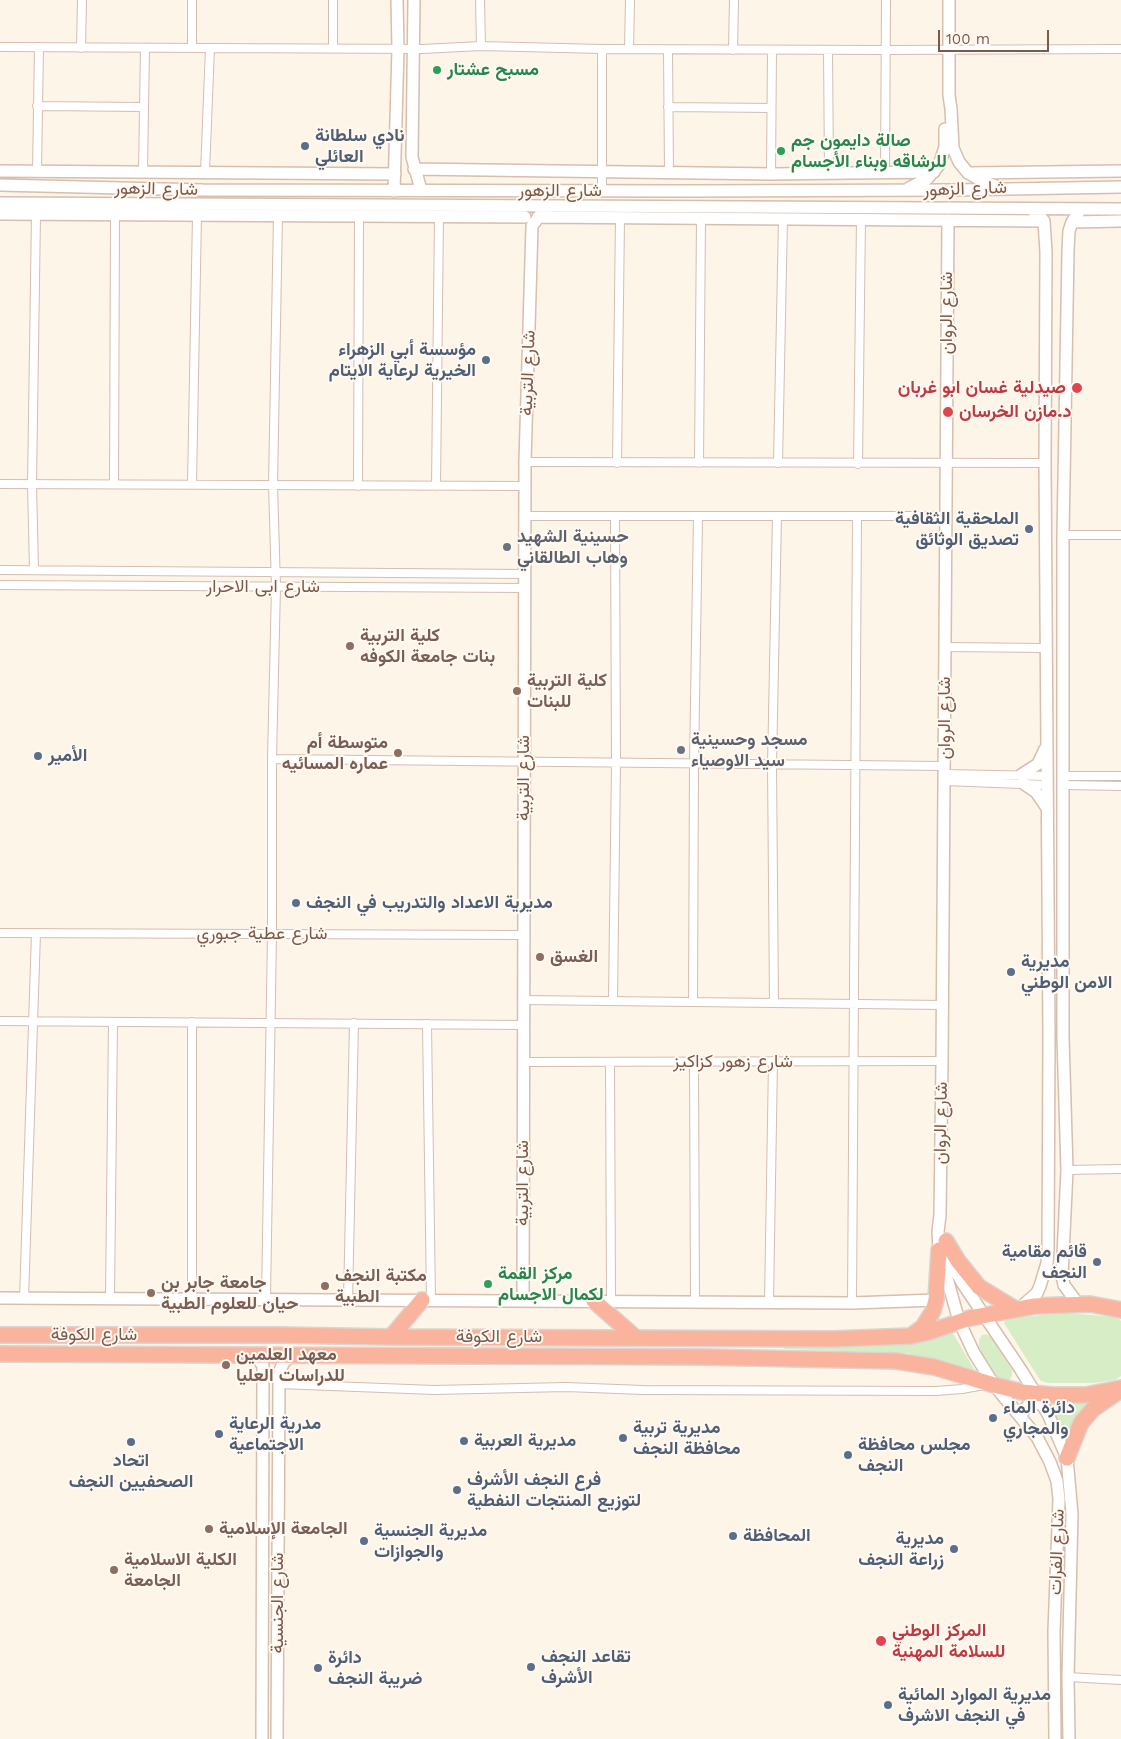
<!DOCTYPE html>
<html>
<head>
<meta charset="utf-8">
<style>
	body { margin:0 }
	#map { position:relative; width:1121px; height:1739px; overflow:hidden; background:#fef5e9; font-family:"Work Sans",sans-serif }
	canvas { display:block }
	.scale { position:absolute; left:938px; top:30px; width:111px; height:22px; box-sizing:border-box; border:2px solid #7a5a4a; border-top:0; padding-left:6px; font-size:15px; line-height:18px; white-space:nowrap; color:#7a5a4a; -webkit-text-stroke:4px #fff9f1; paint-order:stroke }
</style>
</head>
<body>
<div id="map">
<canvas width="1121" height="1739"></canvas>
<div class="scale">100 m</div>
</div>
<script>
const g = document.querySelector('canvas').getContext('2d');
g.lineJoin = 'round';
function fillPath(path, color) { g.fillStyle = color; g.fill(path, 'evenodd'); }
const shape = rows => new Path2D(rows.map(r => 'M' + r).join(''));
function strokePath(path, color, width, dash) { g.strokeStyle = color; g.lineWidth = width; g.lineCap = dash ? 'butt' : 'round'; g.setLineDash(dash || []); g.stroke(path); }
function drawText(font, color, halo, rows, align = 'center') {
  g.font = font + ' "Work Sans",Vazirmatn,sans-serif'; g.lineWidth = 4; g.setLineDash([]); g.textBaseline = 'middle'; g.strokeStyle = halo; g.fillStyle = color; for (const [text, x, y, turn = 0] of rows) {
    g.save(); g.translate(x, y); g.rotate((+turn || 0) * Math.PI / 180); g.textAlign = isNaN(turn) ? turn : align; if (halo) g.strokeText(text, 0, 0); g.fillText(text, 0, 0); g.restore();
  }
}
fillPath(shape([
	[1067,1313,1117,1317,1121,1321,1121,1376,1115,1380,1094,1383,1048,1383,1041,1381,1038,1377,1004,1323,1006,1318],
	[950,1328,978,1376,908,1353,784,1349,785,1342],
	[986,1334,991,1337,1012,1370,1012,1376,1009,1380,1004,1382,998,1381,987,1366,979,1346,979,1340,982,1335],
	[1088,1402,1068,1446,1050,1403]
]), '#d7edc6');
const street = shape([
	[480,0,481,46],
	[0,47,422,49,481,46,602,49,885,50,1121,49],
	[81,48,82,0],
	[192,48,192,0],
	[333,48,333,0],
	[602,49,602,191],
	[629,49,630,0],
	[668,50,669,173],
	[733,50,734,0],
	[828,50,829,174],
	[37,106,143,107],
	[668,107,771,108],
	[37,171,39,47],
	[143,171,145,48],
	[205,172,210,48],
	[885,173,886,0],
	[771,174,772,50],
	[525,462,1045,463],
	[617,463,620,218],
	[699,463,701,218],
	[778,463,783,219],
	[858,464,861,219],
	[0,484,525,486],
	[114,484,115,214],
	[192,484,197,215],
	[358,486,359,216],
	[436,486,439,216],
	[525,516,946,516],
	[1063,535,1121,535],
	[0,570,525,574],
	[34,570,32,484,36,214],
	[0,585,526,588],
	[945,647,1046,648],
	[272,759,944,766],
	[944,774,1047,776],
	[1064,776,1121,776],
	[944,781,1047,785],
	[1064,785,1121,786],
	[0,933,524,935],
	[523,1000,943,1005],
	[613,1001,616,763,615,516],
	[693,1002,694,764,698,516],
	[774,1003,772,765,777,516],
	[0,1021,523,1025],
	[192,1022,192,1298],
	[427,1024,431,1300],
	[523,1062,942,1061],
	[610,1062,611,1301],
	[694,1062,695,1302],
	[1067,1170,1121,1169],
	[110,1298,113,1022],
	[24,1299,36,933],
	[266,1299,272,934,272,759,276,587,273,485,278,215],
	[348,1300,354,1023],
	[769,1302,773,1061],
	[852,1303,857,516],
	[279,1384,434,1390,566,1387,643,1390,936,1391,962,1389,984,1385],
	[1068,1677,1121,1680]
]);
const secondary = shape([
	[414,0,412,157,421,190],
	[949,0,949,95,951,109,953,148,959,162,968,173,984,182,996,186],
	[414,169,771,174,934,172],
	[0,171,395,174],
	[968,173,1121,171],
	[0,185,203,190,690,191,952,190,1121,187],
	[909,188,927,179,939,165,945,147,945,129],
	[394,191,398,49,397,0],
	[0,203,1121,209],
	[0,214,525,217],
	[538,217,1044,221],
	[948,220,942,1061,940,1215,938,1232,939,1250,959,1321,974,1353,994,1385,1037,1437,1050,1462,1057,1481,1059,1499,1054,1631,1055,1739],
	[1072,222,1121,221],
	[1021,775,1038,764,1045,749],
	[1024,784,1036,792,1047,808],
	[949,1253,953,1267,963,1284,1021,1370,1048,1414,1067,1458,1072,1514,1068,1677,1069,1739],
	[0,1298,852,1303,936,1300],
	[523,1301,525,462,532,226,540,215,549,206],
	[1078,1304,1064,1285,1062,1276,1067,1170,1063,1038,1063,535,1068,251,1069,231,1072,222,1081,209],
	[1021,1307,1037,1293,1040,1286,1047,1263,1048,1250,1049,1038,1045,463,1046,252,1044,221,1039,215,1031,209],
	[255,1354,263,1366,263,1375,262,1739],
	[1022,1418,1022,1413,1028,1405,1033,1403,1042,1404],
	[277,1739,279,1384,280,1370,284,1362,294,1354]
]);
const highway = shape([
	[946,1241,958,1261,979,1287,1015,1309],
	[594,1301,636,1338],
	[0,1335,278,1335,391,1337,832,1339,911,1336,929,1332,970,1318,1035,1306,1090,1304,1121,1310],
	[912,1335,923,1327,933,1311,936,1300,939,1250],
	[391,1337,422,1300],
	[0,1354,703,1357,896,1361,934,1367,994,1385,1022,1392,1053,1395,1086,1395,1121,1388],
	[1067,1458,1081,1423,1093,1409,1118,1392]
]);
strokePath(street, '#d4beb0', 10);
strokePath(secondary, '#d7bead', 14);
strokePath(highway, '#dcd4d0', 18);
strokePath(street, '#fff', 8);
strokePath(secondary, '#fff', 11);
strokePath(highway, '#fab39d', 15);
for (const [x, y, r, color] of [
	[437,70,5,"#2e9e5b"],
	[305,146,5,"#5c6f8a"],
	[781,151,5,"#2e9e5b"],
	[486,360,5,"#5c6f8a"],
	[1077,388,6,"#e0444e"],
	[948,412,6,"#e0444e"],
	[1029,529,5,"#5c6f8a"],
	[507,547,5,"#6b7280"],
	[350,646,5,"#8d6e63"],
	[517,691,5,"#8d6e63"],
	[681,750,5,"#6b7280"],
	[398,753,5,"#8d6e63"],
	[38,756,5,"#5c6f8a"],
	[296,903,5,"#5c6f8a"],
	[540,957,5,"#8d6e63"],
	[1011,972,5,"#5c6f8a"],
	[1097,1262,5,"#5c6f8a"],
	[488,1284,5,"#2e9e5b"],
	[325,1286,5,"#8d6e63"],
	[151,1293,5,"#8d6e63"],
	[226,1365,5,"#8d6e63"],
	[993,1418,5,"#5c6f8a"],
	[219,1434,5,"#5c6f8a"],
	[623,1438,5,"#5c6f8a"],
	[464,1441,5,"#5c6f8a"],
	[131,1442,5,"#5c6f8a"],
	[848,1455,5,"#5c6f8a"],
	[457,1490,5,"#5c6f8a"],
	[209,1529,5,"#8d6e63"],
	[733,1536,5,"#5c6f8a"],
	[364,1541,5,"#5c6f8a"],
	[954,1549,5,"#5c6f8a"],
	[114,1570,5,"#8d6e63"],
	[881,1641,6,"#e0444e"],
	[531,1667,5,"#5c6f8a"],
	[318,1668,5,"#5c6f8a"],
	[888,1705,5,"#5c6f8a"]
]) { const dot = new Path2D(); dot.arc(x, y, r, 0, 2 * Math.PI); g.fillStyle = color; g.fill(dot); strokePath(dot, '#fff9f1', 2); }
drawText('bold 18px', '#27864d', '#fff9f1', [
	["مسبح عشتار",447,70],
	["صالة دايمون جم",791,141],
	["للرشاقه وبناء الأجسام",791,162],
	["مركز القمة",498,1274],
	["لكمال الاجسام",498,1295]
], 'left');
drawText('bold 18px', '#4e5e75', '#fff9f1', [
	["نادي سلطانة",315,136],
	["العائلي",315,157],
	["مؤسسة أبي الزهراء",476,350,"right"],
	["الخيرية لرعاية الايتام",476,371,"right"],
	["الملحقية الثقافية",1019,519,"right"],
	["تصديق الوثائق",1019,540,"right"],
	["الأمير",48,756],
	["مديرية الاعداد والتدريب في النجف",306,903],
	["مديرية",1021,962],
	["الامن الوطني",1021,983],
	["قائم مقامية",1087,1252,"right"],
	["النجف",1087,1273,"right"],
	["دائرة الماء",1003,1408],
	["والمجاري",1003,1429],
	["مدرية الرعاية",229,1424],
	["الاجتماعية",229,1445],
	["مديرية تربية",633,1428],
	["محافظة النجف",633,1449],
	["مديرية العربية",474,1441],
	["مجلس محافظة",858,1445],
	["النجف",858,1466],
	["اتحاد",131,1461,"center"],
	["الصحفيين النجف",131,1482,"center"],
	["فرع النجف الأشرف",467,1480],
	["لتوزيع المنتجات النفطية",467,1501],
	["مديرية الجنسية",374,1531],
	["والجوازات",374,1552],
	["المحافظة",743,1536],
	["مديرية",944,1539,"right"],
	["زراعة النجف",944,1560,"right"],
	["تقاعد النجف",541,1657],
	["الأشرف",541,1678],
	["دائرة",328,1658],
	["ضريبة النجف",328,1679],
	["مديرية الموارد المائية",898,1695],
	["في النجف الاشرف",898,1716]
], 'left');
drawText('18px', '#7a5a4a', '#fff9f1', [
	["شارع الزهور",156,189,1],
	["شارع الزهور",965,189,-2],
	["شارع الزهور",560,191],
	["شارع الروان",947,313,-90],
	["شارع التربية",528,373,-88],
	["شارع ابی الاحرار",263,587],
	["شارع الروان",945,718,-90],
	["شارع التربية",524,778,-90],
	["شارع عطية جبوري",262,934],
	["شارع زهور كزاكيز",733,1062],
	["شارع الروان",941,1123,-89],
	["شارع التربية",523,1183,-90],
	["شارع الكوفة",94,1335],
	["شارع الكوفة",499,1337],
	["شارع الفرات",1057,1552,-88],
	["شارع الجنسية",278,1603,-90]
]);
drawText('bold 18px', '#be3a42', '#fff9f1', [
	["صيدلية غسان ابو غربان",1066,388,"right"],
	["د.مازن الخرسان",959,412],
	["المركز الوطني",892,1631],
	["للسلامة المهنية",892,1652]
], 'left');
drawText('bold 18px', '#5b616d', '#fff9f1', [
	["حسينية الشهيد",517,537],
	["وهاب الطالقاني",517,558],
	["مسجد وحسينية",691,740],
	["سيد الاوصياء",691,761]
], 'left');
drawText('bold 18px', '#785e54', '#fff9f1', [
	["كلية التربية",360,636],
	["بنات جامعة الكوفه",360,657],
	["كلية التربية",527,681],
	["للبنات",527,702],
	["متوسطة أم",388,743,"right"],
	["عماره المسائيه",388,764,"right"],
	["الغسق",550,957],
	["مكتبة النجف",335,1276],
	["الطبية",335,1297],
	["جامعة جابر بن",161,1283],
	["حيان للعلوم الطبية",161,1304],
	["معهد العلمين",236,1355],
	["للدراسات العليا",236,1376],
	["الجامعة الإسلامية",219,1529],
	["الكلية الاسلامية",124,1560],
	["الجامعة",124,1581]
], 'left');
</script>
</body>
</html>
